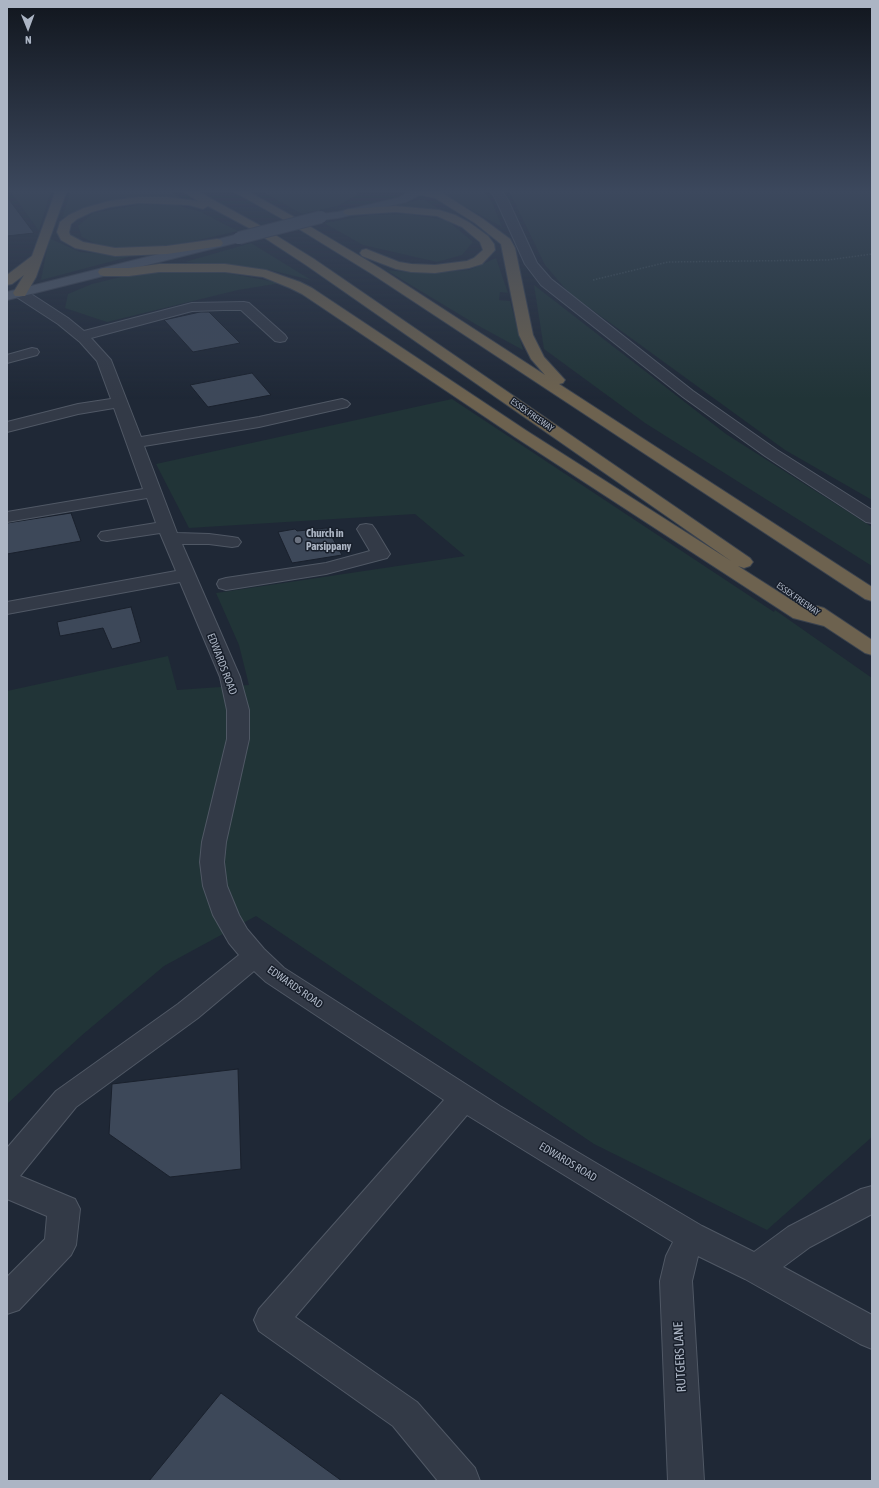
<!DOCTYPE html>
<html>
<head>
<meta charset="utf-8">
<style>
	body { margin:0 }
	#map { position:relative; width:879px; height:1488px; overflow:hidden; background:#1f2836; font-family:"Asap Condensed",sans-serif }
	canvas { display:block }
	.frame { position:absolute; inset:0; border:8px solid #acb5c4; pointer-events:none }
	.north { position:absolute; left:8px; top:8px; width:40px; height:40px; -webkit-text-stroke:3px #181f2b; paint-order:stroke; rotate:179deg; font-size:11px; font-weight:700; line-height:16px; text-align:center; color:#acb5c4 }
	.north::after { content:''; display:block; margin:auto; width:14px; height:18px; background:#acb5c4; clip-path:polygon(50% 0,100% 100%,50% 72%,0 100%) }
</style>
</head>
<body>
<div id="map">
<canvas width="879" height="1488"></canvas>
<div class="frame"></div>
<div class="north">N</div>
</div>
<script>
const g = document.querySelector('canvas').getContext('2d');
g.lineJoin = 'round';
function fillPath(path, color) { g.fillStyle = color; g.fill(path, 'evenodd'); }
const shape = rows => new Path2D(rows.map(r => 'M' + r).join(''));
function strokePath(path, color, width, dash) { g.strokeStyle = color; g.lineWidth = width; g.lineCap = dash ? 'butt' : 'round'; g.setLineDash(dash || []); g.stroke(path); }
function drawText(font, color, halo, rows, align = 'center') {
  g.font = font + ' "Asap Condensed",sans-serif'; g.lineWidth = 3; g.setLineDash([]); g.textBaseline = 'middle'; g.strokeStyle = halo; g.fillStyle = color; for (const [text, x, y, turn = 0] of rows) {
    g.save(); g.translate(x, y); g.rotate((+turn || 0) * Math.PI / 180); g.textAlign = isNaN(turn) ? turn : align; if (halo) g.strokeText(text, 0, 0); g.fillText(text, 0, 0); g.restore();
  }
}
fillPath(shape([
	[9,190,51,190,39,231,10,191],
	[71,190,166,190,184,199,154,198,92,206,62,218],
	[259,190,358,190,357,195,338,206,302,214],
	[440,190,483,190,493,204,502,227,440,193],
	[507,190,872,190,872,500,785,450,569,293,545,265,511,195],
	[423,199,445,213,421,208,391,206],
	[137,205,177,205,201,212,238,231,190,242,144,249,102,247,82,237,78,226,93,213],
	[407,214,447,220,473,242,462,255,437,262,363,245,324,223,369,215],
	[49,238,80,252,132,256,41,280],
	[251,243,311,280,270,270,185,262],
	[496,258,508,293,500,292,499,300,510,301,523,350,477,325,386,270,420,273,469,270],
	[185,270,227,273,281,283,238,290,107,322,65,308,68,294,92,284,137,273],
	[534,285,726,434,872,527,872,566,645,423,544,349],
	[452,399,774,612,775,610,872,678,872,1137,767,1230,594,1144,256,916,164,966,81,1036,7,1104,7,691,168,656,177,690,249,685,239,645,216,593,465,556,415,514,189,528,156,464]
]), '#213437');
const building = shape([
	[7,197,34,233,7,236,7,197],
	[200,312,209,312,240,343,193,352,164,320,200,312],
	[252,373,271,395,208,407,190,385,252,373],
	[71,513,81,541,7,554,7,523,71,513],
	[327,528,342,555,292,563,278,532,295,529,297,531,327,528],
	[131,607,141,642,112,649,103,628,60,636,57,622,131,607],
	[238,1069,241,1169,170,1177,109,1134,112,1084,238,1069],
	[221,1393,342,1481,149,1481,221,1393]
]);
fillPath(building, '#3d4859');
strokePath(building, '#1a212d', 1);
const minor = shape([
	[490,190,501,190,508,200,537,263,551,279,693,391,777,450,872,510,872,523,866,522,765,456,683,397,541,285,525,264,496,200,490,190],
	[20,289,25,290,68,318,84,331,192,303,244,302,249,303,285,335,287,338,285,341,280,342,275,341,241,310,223,310,192,311,91,338,111,360,141,437,259,417,342,399,347,401,350,404,347,407,259,427,144,446,177,533,209,534,232,537,238,538,241,542,238,546,232,547,209,544,182,544,240,677,249,710,249,739,226,842,224,862,227,886,239,915,247,929,264,949,284,968,500,1106,702,1226,754,1252,788,1227,861,1189,872,1186,872,1214,810,1247,783,1267,872,1315,872,1349,860,1344,745,1279,698,1256,692,1281,704,1481,668,1481,660,1281,666,1256,673,1242,467,1115,295,1317,417,1402,475,1468,480,1481,438,1481,393,1426,259,1331,254,1320,259,1309,444,1100,266,982,254,971,198,1018,76,1107,20,1176,75,1199,80,1209,76,1245,71,1255,19,1310,7,1314,7,1277,45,1239,47,1216,7,1199,7,1148,56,1091,178,1004,239,955,229,943,213,915,203,886,200,862,202,842,227,739,227,710,220,677,180,582,7,614,7,602,176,571,160,533,107,541,101,540,98,536,101,532,107,531,156,523,147,498,7,522,7,512,143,489,114,408,78,414,7,432,7,422,78,404,111,399,97,361,80,342,58,324,15,296,13,293,15,290,20,289],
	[32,348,37,349,39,352,37,355,7,363,7,355,32,348],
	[366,524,372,525,375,529,390,554,387,558,326,574,226,590,219,588,217,584,219,580,226,578,326,563,370,551,357,529,360,525,366,524]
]);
const major = shape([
	[414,190,429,190,406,202,338,218,321,220,317,219,315,217,317,215,321,214,338,212,398,198,414,190],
	[239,234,243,235,245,238,243,241,7,300,7,292,239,234]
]);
const highway = shape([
	[56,190,67,190,36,277,25,296,15,296,13,293,24,275,12,284,7,285,7,275,32,256,56,190],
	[181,190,195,190,259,225,314,259,750,558,753,562,750,566,744,568,738,566,807,610,817,606,824,608,872,640,872,655,865,653,824,626,793,618,515,437,302,294,290,288,263,277,225,272,159,272,129,276,104,276,100,275,98,272,100,269,104,268,129,268,159,264,225,264,266,270,300,282,312,288,527,431,731,561,306,265,251,229,208,206,203,209,189,205,139,203,110,207,92,212,77,219,71,224,69,232,70,235,83,242,115,248,167,246,217,239,221,240,223,243,221,246,167,254,115,256,75,248,61,240,57,232,60,222,69,215,84,208,109,201,139,197,166,197,198,201,181,190],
	[231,190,245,190,294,217,380,268,545,375,531,359,519,335,501,244,475,223,435,198,418,194,416,192,418,190,431,190,442,193,483,219,510,239,515,248,533,335,544,357,565,380,563,383,559,384,872,587,872,601,865,599,372,274,286,221,231,190],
	[395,206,439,210,455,215,470,223,488,236,494,244,495,250,482,264,469,268,435,273,411,272,396,269,362,256,360,253,362,250,366,249,399,262,411,264,435,265,467,261,474,258,483,250,480,242,462,227,437,216,395,212,349,215,345,214,343,212,345,210,349,209,395,206]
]);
strokePath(minor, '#505865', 2);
strokePath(major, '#3c4350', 2);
strokePath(highway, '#3a424e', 2);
strokePath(shape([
	[593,280,668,262,828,260,872,254]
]), '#3e5155', 1.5, [1.5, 1.5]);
fillPath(minor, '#333a47');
fillPath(major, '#505967');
fillPath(highway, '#6d624f');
const majorBridge = shape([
	[239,238,321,217]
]);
strokePath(majorBridge, '#3c4350', 14, []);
strokePath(majorBridge, '#505967', 12);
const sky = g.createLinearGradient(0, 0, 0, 399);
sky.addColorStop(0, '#11161e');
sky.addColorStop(0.48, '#3c485d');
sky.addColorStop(1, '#3c485d00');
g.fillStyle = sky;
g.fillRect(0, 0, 879, 399);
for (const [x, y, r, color] of [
	[298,540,4,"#6b7280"]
]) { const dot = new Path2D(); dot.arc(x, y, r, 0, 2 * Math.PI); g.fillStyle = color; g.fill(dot); strokePath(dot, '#181f2b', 1.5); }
drawText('9px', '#acb5c4', '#181f2b', [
	["ESSEX FREEWAY",532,415,35],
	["ESSEX FREEWAY",798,599,35]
]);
drawText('bold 11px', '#acb5c4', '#181f2b', [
	["Church in",306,534],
	["Parsippany",306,547]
], 'left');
drawText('11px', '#acb5c4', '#181f2b', [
	["EDWARDS ROAD",222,664,69],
	["EDWARDS ROAD",295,987,35],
	["EDWARDS ROAD",568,1162,31]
]);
drawText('13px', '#acb5c4', '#181f2b', [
	["RUTGERS LANE",680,1357,-93]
]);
</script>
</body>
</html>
